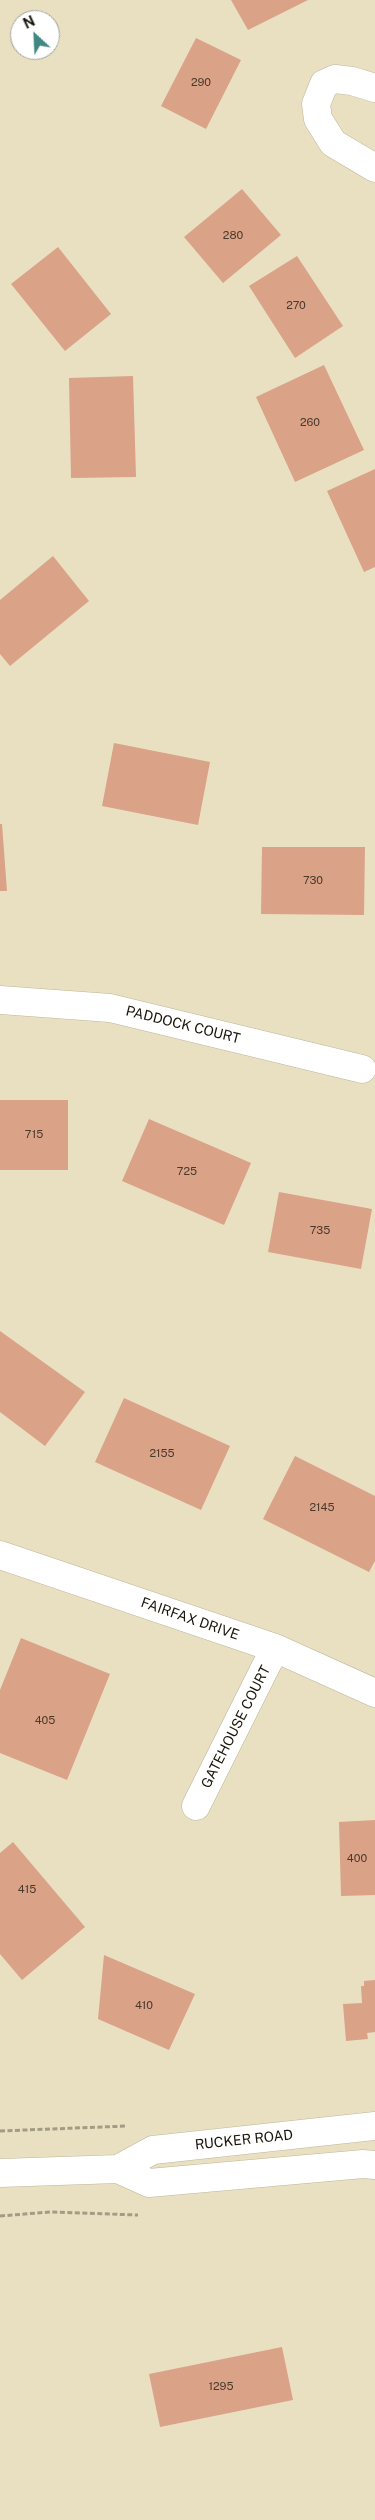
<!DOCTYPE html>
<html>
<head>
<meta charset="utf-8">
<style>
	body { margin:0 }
	#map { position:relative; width:375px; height:2520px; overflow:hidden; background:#e9e0c2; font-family:"Public Sans",sans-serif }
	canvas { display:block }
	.north { position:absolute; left:10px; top:10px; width:50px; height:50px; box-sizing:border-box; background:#fff; border:1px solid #a3a29e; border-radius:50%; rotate:335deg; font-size:14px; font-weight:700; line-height:20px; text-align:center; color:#1a160c }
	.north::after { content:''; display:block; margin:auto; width:18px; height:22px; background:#428882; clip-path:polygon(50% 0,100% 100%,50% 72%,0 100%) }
</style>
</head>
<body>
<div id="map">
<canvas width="375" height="2520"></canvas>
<div class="north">N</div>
</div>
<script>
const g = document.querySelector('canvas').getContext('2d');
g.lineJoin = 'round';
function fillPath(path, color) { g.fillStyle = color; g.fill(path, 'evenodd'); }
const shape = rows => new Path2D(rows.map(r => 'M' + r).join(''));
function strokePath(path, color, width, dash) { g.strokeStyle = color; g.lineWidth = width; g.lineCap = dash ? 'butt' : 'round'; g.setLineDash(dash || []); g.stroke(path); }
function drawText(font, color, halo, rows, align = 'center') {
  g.font = font + ' "Public Sans",sans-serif'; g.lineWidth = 5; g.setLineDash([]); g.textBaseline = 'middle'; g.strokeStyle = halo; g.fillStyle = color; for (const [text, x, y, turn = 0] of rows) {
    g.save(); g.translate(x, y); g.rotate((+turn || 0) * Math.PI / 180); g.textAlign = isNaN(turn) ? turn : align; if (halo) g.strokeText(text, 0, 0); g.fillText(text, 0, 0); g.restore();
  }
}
fillPath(shape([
	[231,0,308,0,248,30],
	[196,38,241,60,206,129,161,106],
	[242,189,281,235,223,283,184,237],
	[58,247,111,314,65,351,11,284],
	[297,256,343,326,295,358,249,286],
	[324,365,364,450,295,482,256,397],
	[133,376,136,477,71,478,69,378],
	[375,469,375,567,364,572,327,491],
	[53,556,89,601,10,666,0,654,0,600],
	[114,743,210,762,198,825,102,806],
	[0,824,2,824,7,891,0,891],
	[262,847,365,847,364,915,261,914],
	[0,1100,68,1100,68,1170,0,1170],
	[149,1119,251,1163,224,1225,122,1181],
	[279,1192,372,1209,361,1269,268,1252],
	[0,1331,85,1392,45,1446,0,1412],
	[124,1398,230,1446,201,1510,95,1462],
	[295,1456,375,1496,375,1561,369,1572,263,1519],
	[21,1638,110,1674,67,1780,0,1753,0,1690],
	[375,1820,375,1895,341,1896,339,1822],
	[13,1842,85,1927,22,1980,0,1954,0,1853],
	[104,1955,195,1994,169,2050,98,2019],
	[375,1980,375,2032,367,2033,368,2039,346,2041,343,2004,362,2003,361,1986,364,1986,364,1981],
	[282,2347,293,2400,160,2427,149,2374]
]), '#daa287');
const street = shape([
	[375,88,352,81,335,79,324,84,316,104,318,119,333,143,375,168],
	[0,1000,110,1008,362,1069],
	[0,1555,275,1648,375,1693],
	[196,1806,275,1648]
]);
const secondary = shape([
	[118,2169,153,2150,375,2126],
	[0,2173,118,2169,149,2183,363,2164,375,2165]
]);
strokePath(street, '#beb599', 29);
strokePath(secondary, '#beb599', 29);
strokePath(shape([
	[0,2131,127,2126],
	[0,2216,50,2212,138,2215]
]), '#a39c85', 3, [5, 2.5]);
strokePath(street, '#fff', 28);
strokePath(secondary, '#fff', 28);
drawText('11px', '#4a392b', null, [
	["290",201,83],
	["280",233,236],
	["270",296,306],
	["260",310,423],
	["730",313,881],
	["715",34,1135],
	["725",187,1172],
	["735",320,1231],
	["2155",162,1454],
	["2145",322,1508],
	["405",45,1721],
	["400",357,1859],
	["415",27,1890],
	["410",144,2006],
	["1295",221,2387]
]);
drawText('14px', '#1a160c', '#fff', [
	["PADDOCK COURT",183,1025,14],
	["FAIRFAX DRIVE",190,1619,19],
	["GATEHOUSE COURT",236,1727,-63],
	["RUCKER ROAD",244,2140,-6]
]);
</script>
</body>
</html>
